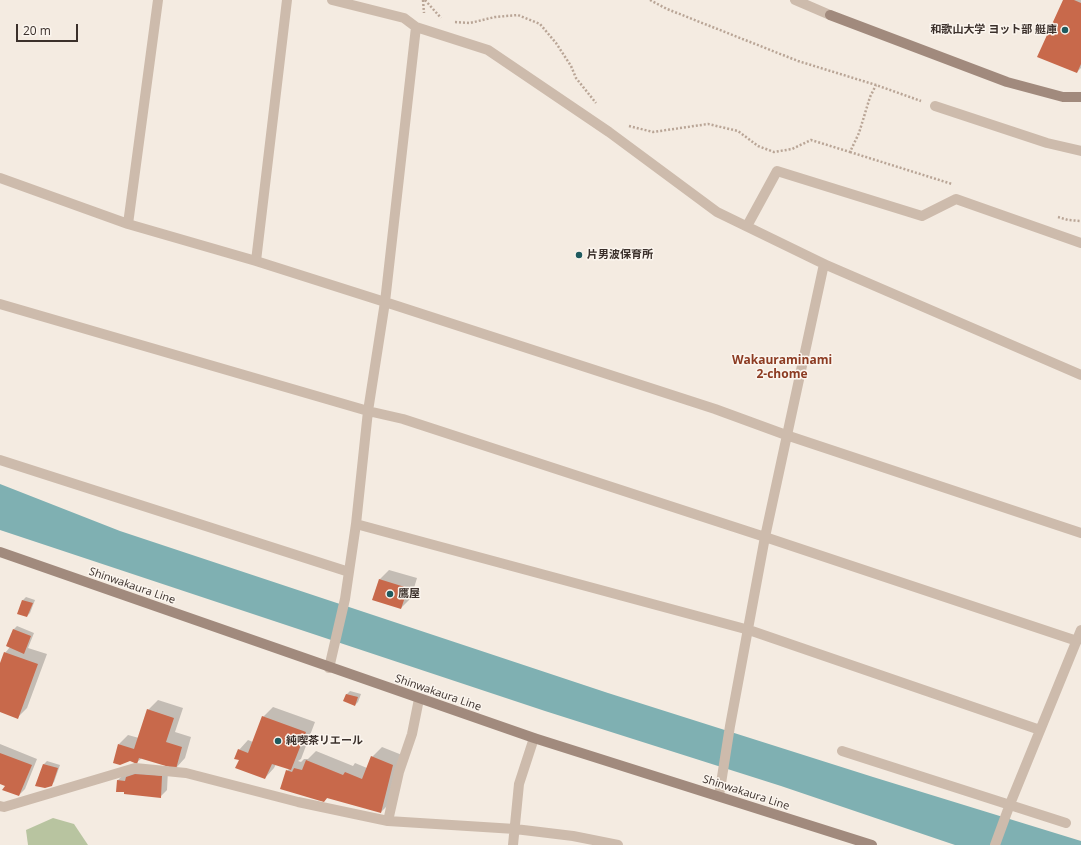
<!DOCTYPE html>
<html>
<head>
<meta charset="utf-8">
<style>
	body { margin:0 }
	#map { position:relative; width:1081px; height:845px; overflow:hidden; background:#f4ebe1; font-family:"Open Sans",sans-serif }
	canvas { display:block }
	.scale { position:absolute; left:16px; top:24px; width:62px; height:18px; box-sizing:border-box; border:2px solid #3b302b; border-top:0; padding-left:5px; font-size:12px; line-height:14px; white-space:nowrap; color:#3b302b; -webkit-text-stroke:3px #fbf5ee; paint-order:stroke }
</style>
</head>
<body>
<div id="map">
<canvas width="1081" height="845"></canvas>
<div class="scale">20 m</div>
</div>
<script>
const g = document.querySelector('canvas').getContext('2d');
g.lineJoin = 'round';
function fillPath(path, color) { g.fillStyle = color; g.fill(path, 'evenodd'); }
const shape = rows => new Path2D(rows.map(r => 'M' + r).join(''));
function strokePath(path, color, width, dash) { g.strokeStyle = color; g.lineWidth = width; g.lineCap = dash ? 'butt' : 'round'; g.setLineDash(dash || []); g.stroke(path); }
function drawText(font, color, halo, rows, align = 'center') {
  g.font = font + ' "Open Sans","Noto Sans JP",sans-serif'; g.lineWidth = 3; g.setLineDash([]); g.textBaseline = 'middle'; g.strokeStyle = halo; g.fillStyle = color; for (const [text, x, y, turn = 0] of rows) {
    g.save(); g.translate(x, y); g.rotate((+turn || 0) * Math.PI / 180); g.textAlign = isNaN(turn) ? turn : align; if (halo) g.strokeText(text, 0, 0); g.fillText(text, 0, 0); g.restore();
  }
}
fillPath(shape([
	[53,818,74,824,88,845,28,845,26,830]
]), '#b8c4a0');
fillPath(shape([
	[0,484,120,531,608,693,873,777,1081,841,1081,845,955,845,781,786,545,711,0,530]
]), '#7fb0b2');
fillPath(shape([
	[1064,0,1081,0,1081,68,1077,72],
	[389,570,417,578,411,598,401,608,379,580],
	[26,597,35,600,30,613,27,616,19,613,23,600],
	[17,626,34,633,28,648,47,654,27,708,18,717,0,711,0,666,5,653,10,647,7,646,14,629],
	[350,691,361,694,358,702,355,705,345,700,347,694],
	[158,700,183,708,175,732,191,737,185,758,176,768,142,758,136,763,119,744,128,735,139,738,148,710],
	[273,707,315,722,301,759,298,761,301,762,304,759,308,759,316,751,353,766,355,763,367,768,372,757,382,747,402,755,391,802,381,812,328,797,324,801,287,771,290,768,276,764,274,768,265,778,240,760,239,750,248,740,253,742,263,717],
	[0,744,37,759,25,789,19,795,0,782],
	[47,761,60,765,54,782,51,785,37,785,44,764],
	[168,770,167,790,160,797,126,791,117,791,118,780,124,774,134,771]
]), '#0003');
fillPath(shape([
	[1063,0,1074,0,1081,3,1081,64,1077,73,1037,57],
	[379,579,408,588,401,609,372,600],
	[22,600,33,603,27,617,17,614],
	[13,629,31,636,24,654,6,646],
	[4,652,38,664,18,719,0,712,0,663],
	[346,694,358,697,355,706,343,701],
	[147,709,174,718,166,742,182,747,176,769,139,758,137,764,130,761,120,765,113,763,118,744,134,749],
	[262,716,306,732,291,770,272,764,265,779,235,768,239,760,234,759,238,749,248,753],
	[0,753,32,765,19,796,2,790,5,786,0,784],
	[371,756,393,765,381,813,327,798,324,802,280,789,286,770,292,772,294,768,302,770,306,760,343,775,345,772,362,779],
	[43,764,58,768,52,786,45,788,35,786],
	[135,774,162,776,161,798,124,794,124,792,116,792,117,780,125,781,126,777]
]), '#c8694b');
strokePath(shape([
	[423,0,424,13],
	[425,0,441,18],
	[650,0,667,9,798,61,876,85,921,101],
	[455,22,470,23,495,17,518,15,540,24,556,43,571,66,576,78,596,103],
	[629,126,653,132,708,124,738,131,758,146,774,152,792,149,811,140,850,152,859,133,870,97,876,85],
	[850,152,952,184],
	[1058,217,1068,220,1081,221]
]), '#b9a596', 2.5, [2, 2]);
strokePath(shape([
	[795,0,830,15]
]), '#cdbbac', 10);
strokePath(shape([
	[332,0,404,18,416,27,488,50,609,132,717,212,824,264,1081,375],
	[935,106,1047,143,1081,151],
	[0,178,128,224,256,261,385,302,715,409,786,435,1081,533],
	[128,224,158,0],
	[747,226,777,171,922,216,956,199,1081,243],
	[256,261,287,0],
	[0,304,368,411,403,419,765,537,1077,641],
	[0,460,349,572],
	[356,524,749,630,1040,730],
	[329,668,345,599,356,524,368,411,385,302,416,27],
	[842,751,1066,823],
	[719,796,730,726,765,537,824,264],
	[0,806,4,807,135,768,186,773,298,802,388,821,515,829,573,836,618,845],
	[388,821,399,772,412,734,419,699],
	[513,845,519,784,534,738],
	[995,845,1010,804,1081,630]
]), '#cdbbac', 10);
strokePath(shape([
	[830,15,1007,82,1063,97,1081,97],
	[0,552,534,738,872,845]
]), '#a18a7d', 10);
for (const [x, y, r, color] of [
	[1065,30,4,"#1f5a5e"],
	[579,255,4,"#1f5a5e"],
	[390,594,4,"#1f5a5e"],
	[278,741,4,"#1f5a5e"]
]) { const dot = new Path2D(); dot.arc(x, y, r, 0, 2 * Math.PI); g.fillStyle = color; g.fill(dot); strokePath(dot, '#fbf5ee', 1.5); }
drawText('bold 11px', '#3b302b', '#fbf5ee', [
	["和歌山大学 ヨット部 艇庫",1057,30,"right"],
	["片男波保育所",587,255],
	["鷹屋",398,594],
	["純喫茶リエール",286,741]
], 'left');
drawText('11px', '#3b302b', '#fbf5ee', [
	["Shinwakaura Line",132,586,19],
	["Shinwakaura Line",438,693,19],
	["Shinwakaura Line",746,793,18]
]);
drawText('bold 12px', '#8c3b22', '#fbf5ee', [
	["Wakauraminami",782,361],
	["2-chome",782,375]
]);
</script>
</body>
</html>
